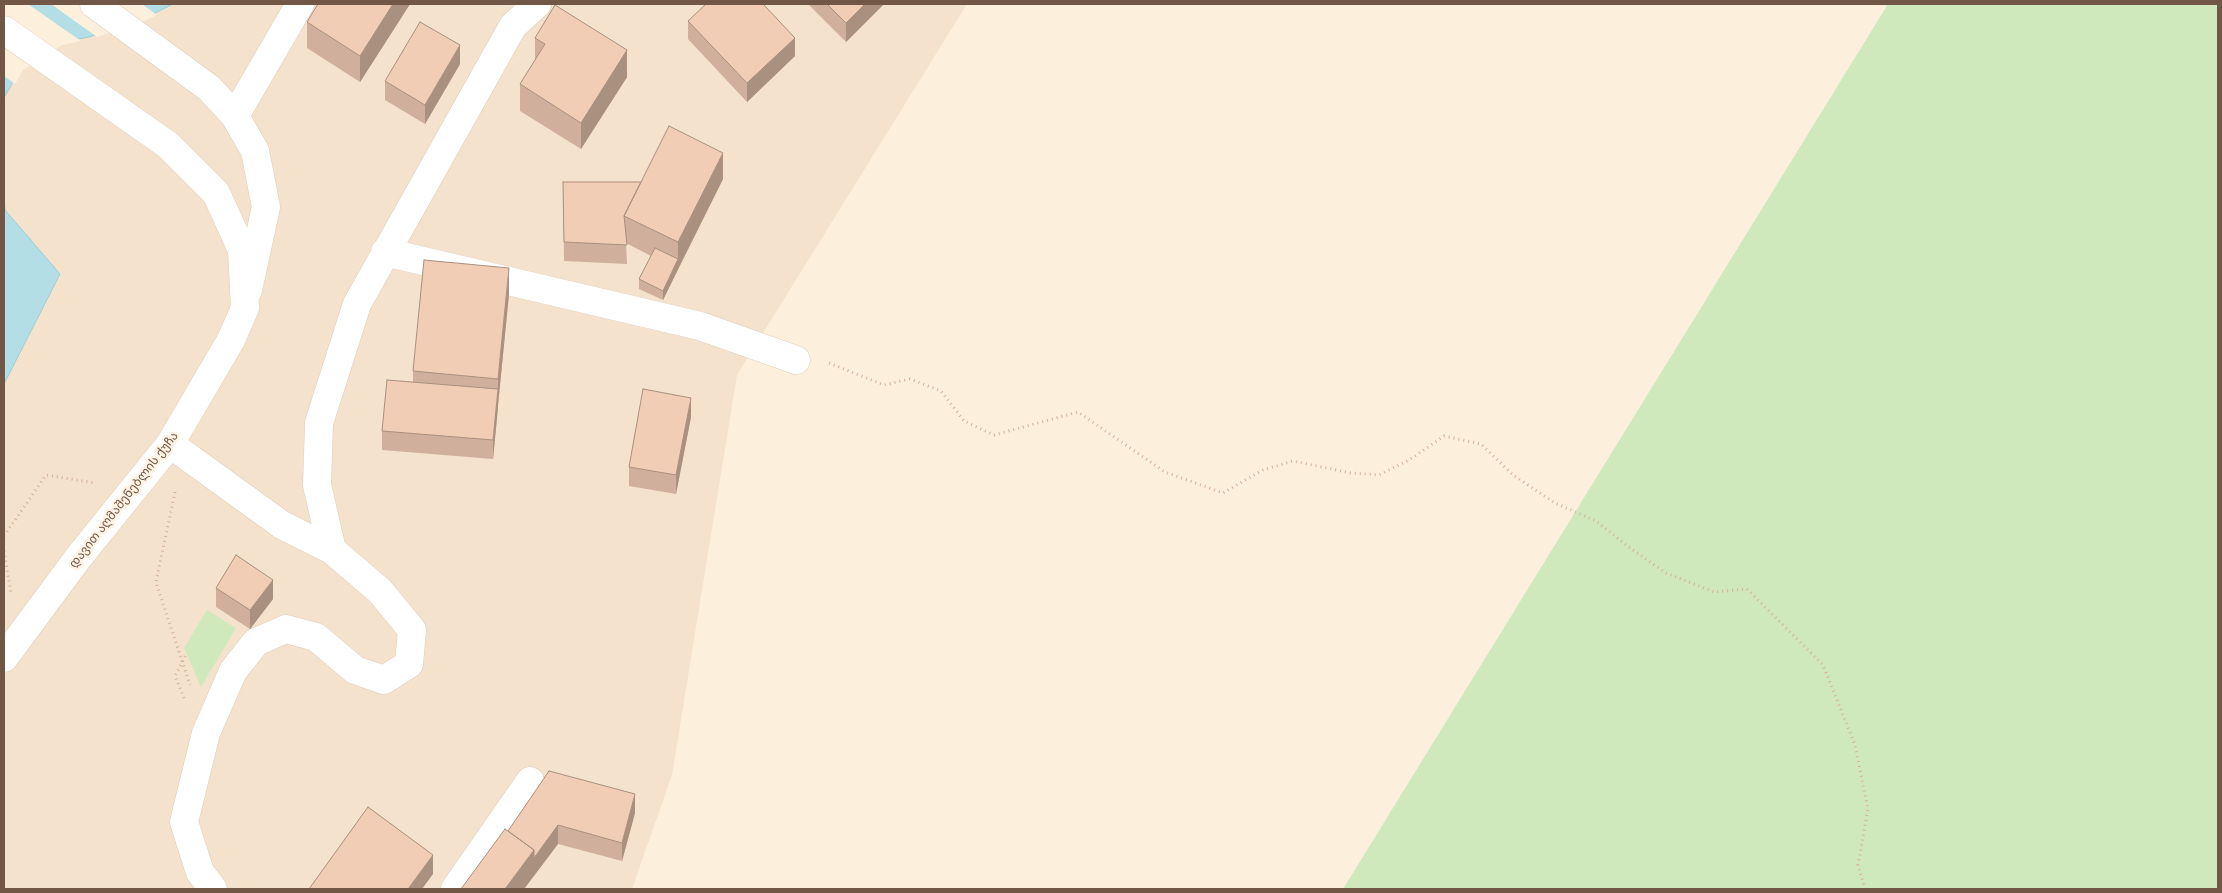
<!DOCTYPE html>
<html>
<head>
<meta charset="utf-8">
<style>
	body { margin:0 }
	#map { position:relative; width:2222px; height:893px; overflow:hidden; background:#fcf0dd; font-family:"PT Sans",sans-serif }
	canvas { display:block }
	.frame { position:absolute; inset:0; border:5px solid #725646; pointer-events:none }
</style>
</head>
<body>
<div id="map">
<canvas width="2222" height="893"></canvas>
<div class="frame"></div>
</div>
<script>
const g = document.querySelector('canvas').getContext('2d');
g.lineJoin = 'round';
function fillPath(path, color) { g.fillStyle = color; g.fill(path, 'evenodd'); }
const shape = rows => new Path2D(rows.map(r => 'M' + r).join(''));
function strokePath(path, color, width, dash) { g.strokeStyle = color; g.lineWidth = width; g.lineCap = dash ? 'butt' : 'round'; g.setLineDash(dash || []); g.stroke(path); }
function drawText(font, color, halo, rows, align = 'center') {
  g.font = font + ' "PT Sans","Noto Sans Georgian",sans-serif'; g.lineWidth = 5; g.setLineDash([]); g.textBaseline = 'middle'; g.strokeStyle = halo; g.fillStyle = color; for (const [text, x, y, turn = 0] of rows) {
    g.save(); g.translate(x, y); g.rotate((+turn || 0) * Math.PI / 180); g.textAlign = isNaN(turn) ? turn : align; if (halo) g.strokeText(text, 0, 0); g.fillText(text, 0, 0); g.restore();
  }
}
fillPath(shape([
	[173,4,967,4,737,375,672,775,632,889,4,889,4,384,60,274,5,210,4,98,21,68,61,42,89,37,141,20]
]), '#f4e2cc');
fillPath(shape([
	[1888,4,2218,4,2218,889,1343,889],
	[207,610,236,628,201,687,184,648]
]), '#cfe9bd');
const water = shape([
	[4,4,173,4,141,20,89,37,61,42,21,68,4,98,4,4],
	[4,196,5,210,60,274,4,384,4,196]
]);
fillPath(water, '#b3dee5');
strokePath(water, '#99cdd7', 1);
fillPath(shape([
	[4,4,28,4,81,41,62,45,23,70,15,84,4,76],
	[51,4,142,4,157,15,142,22,97,37]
]), '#fcf0dd');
const street = shape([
	[94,4,209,88,235,116,255,151,266,207,248,290],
	[235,116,300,4],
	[385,252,700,326,796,360],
	[170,444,282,525,332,550,380,591,412,630,409,664,384,680,355,670,316,637,286,629,256,642,233,671,206,733,184,822,200,872,213,889],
	[332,550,317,485,319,423,357,304,513,26,537,4],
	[455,889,530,781]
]);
const secondary = shape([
	[4,30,168,145,216,193,242,250,245,308,231,340,170,444,78,558,4,658]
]);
strokePath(street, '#e0ccba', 29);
strokePath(secondary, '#e5cdb8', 29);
strokePath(shape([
	[829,363,884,385,910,379,941,391,964,421,994,435,1078,412,1165,472,1223,493,1263,470,1293,461,1351,473,1379,475,1409,460,1444,436,1481,444,1513,475,1555,503,1596,521,1630,548,1666,573,1714,592,1747,589,1823,665,1855,745,1868,809,1858,865,1865,889],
	[175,492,156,582,190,685],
	[4,536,46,475,95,483],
	[4,551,11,593],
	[184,698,175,676,187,653]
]), '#d6b199', 3, [1, 4]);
strokePath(street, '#fff', 28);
strokePath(secondary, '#fff', 28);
fillPath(shape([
	[410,4,360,82,307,48,307,22],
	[808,4,884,4,846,42],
	[688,21,795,56,747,102,688,39],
	[535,38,627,77,581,149,520,111,520,84,535,60],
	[460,64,425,124,385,100,385,81],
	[723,179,663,300,639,289,639,279,651,256,626,243,627,264,564,261,563,182,641,182],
	[509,294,498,405,493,459,382,450,382,431,413,382,413,371],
	[691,417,676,494,629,486,629,467],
	[216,588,273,599,250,629,216,607],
	[635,813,622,861,558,844,524,889,508,831]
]), '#d0b09c');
fillPath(shape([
	[393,4,410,4,360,82,360,56],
	[865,4,884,4,846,42,846,23],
	[795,38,795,56,747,102,747,83],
	[460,45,460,64,425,124,425,105],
	[627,50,627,77,581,149,581,123],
	[723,153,723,179,678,269,678,242],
	[678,259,678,269,663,300,663,291],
	[509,268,509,294,498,405,498,379],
	[498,389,498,408,493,459,493,440],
	[691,398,691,417,676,494,676,475],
	[273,580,273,599,250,629,250,610],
	[635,794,635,813,622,861,622,843],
	[558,825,558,844,524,889,505,889,534,850],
	[433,855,433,874,422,889,408,889]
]), '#a9907f');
const building = shape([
	[318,4,393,4,360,56,307,22,318,4],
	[706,4,763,4,795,38,747,83,688,21,706,4],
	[827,4,865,4,846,23,827,4],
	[555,5,627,50,581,123,520,84,545,44,535,38,555,5],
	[420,22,460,45,425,105,385,81,420,22],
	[669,126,723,153,678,242,624,216,669,126],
	[563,182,641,182,624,216,627,245,564,242,563,182],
	[655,248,678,259,663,291,639,279,655,248],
	[424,260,509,268,498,379,413,371,424,260],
	[387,380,498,389,493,440,382,431,387,380],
	[643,389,691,398,676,475,629,467,643,389],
	[236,555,273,580,250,610,216,588,236,555],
	[549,771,635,794,622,843,558,825,534,858,534,850,508,831,549,771],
	[368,807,433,855,408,889,309,889,368,807],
	[505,829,534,850,505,889,461,889,505,829]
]);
fillPath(building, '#f2cdb5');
strokePath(building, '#a9907f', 1);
drawText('12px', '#725646', '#fff4e4', [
	["დავით აღმაშენებლის ქუჩა",124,500,-52]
]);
</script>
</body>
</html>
